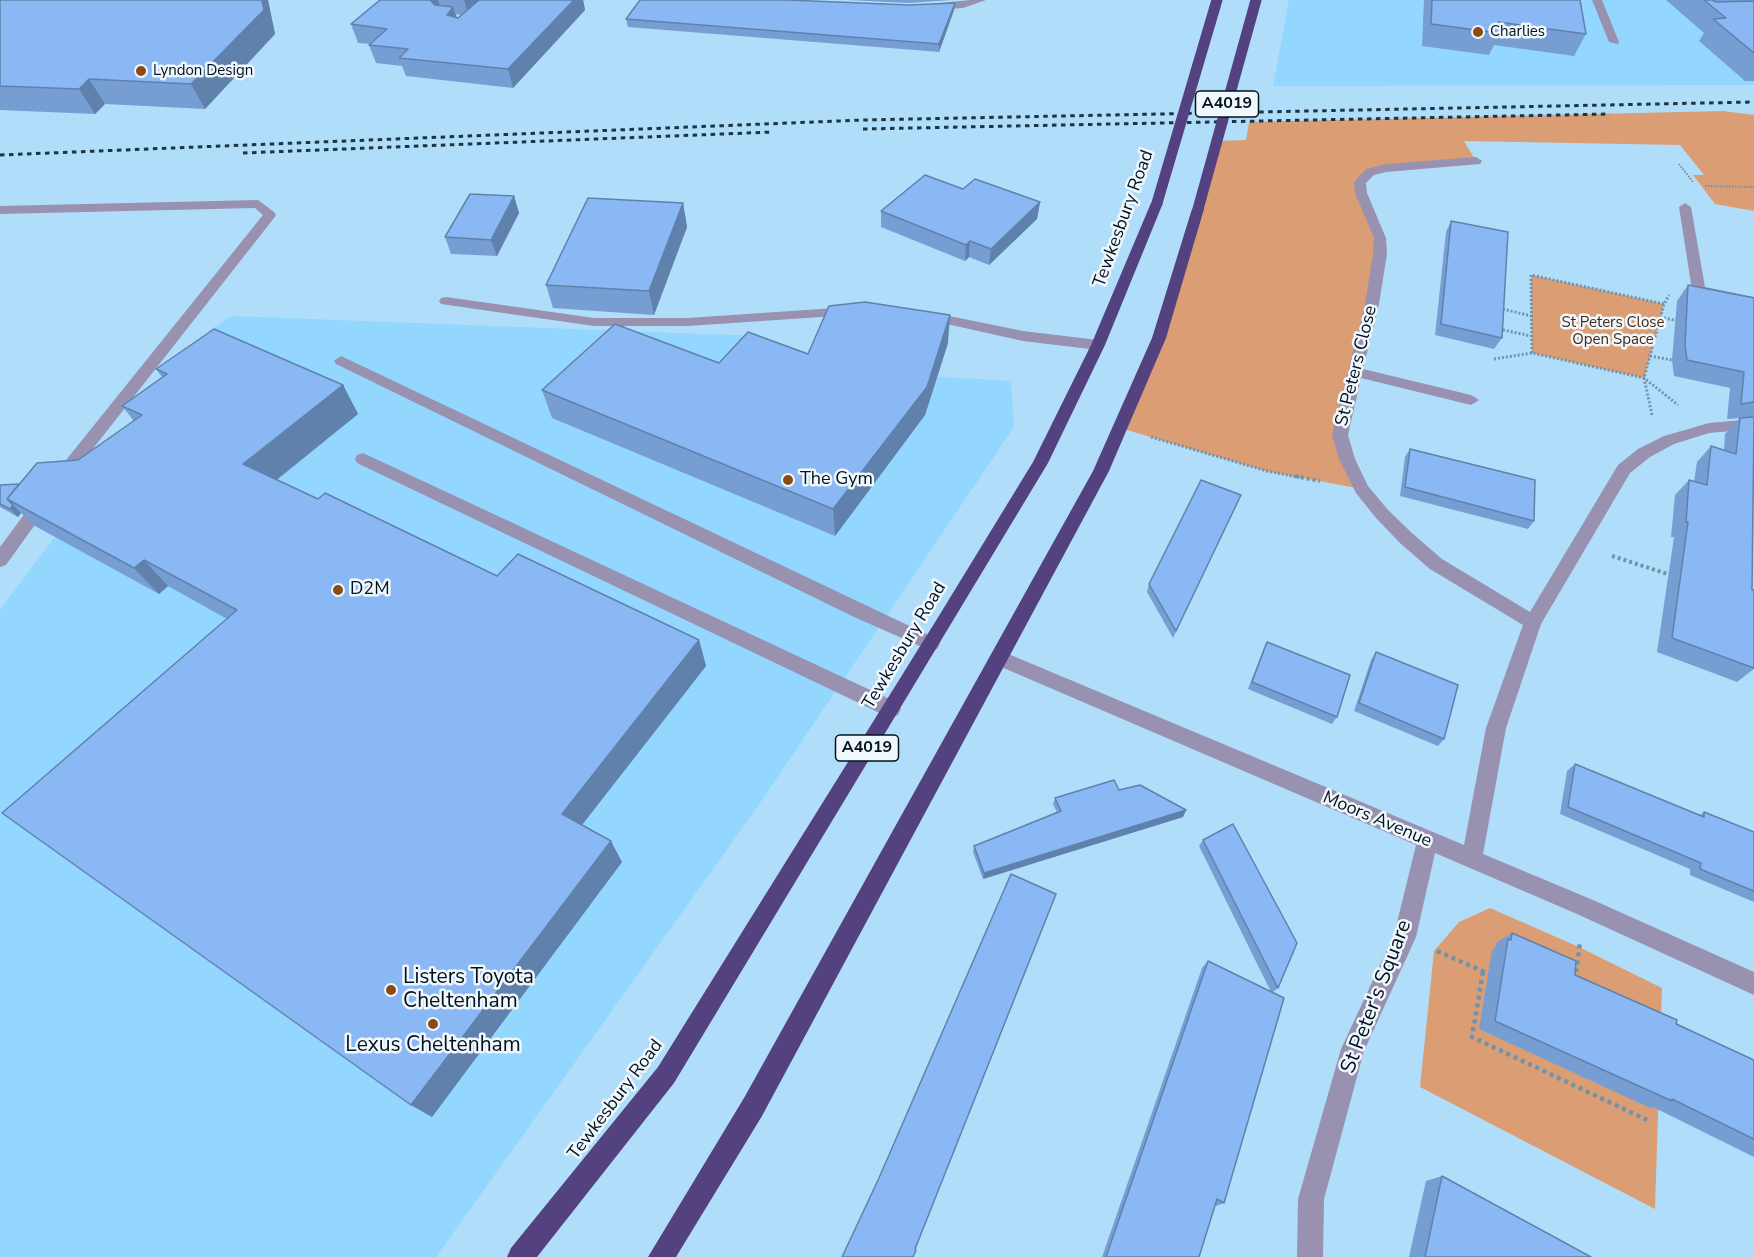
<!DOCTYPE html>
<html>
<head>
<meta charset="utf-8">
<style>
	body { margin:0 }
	canvas { display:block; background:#b0ddf9 }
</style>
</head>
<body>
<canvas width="1754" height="1257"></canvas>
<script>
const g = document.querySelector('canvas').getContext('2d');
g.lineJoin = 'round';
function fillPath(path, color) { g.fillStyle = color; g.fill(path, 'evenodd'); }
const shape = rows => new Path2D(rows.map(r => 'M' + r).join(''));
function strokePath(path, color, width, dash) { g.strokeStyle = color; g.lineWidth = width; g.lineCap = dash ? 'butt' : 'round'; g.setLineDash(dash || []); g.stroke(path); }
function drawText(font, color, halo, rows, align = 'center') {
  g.font = font + ' "Nunito Sans",sans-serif'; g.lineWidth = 5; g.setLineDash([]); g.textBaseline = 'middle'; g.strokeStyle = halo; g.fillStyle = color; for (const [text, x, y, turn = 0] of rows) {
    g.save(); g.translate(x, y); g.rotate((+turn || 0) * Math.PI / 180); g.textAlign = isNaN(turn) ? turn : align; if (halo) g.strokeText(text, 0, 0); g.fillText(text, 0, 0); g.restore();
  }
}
fillPath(shape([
	[1289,0,1754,0,1754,85,1273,86],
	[231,316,757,336,842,371,1011,381,1014,427,758,806,436,1257,0,1257,0,610,210,330]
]), '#93d7ff');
fillPath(shape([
	[1723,111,1754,115,1754,211,1715,204,1693,175,1704,175,1680,145,1464,141,1476,161,1386,168,1360,182,1380,238,1340,435,1362,489,1266,471,1120,428,1159,338,1218,141,1246,140,1249,122],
	[1531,275,1664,304,1644,378,1532,353],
	[1490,908,1579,947,1662,988,1655,1209,1420,1087,1434,951,1459,922]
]), '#db9e74');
strokePath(shape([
	[1679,164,1693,182],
	[1705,186,1754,187]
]), '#7093aa', 2, [1.5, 1.5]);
strokePath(shape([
	[1499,308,1531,316],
	[1660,317,1678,321],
	[1499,329,1531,336],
	[1532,353,1531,275,1664,304],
	[1650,356,1672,360],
	[1494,359,1532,353,1644,378,1678,405],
	[1652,415,1644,378,1664,304,1669,295],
	[1151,437,1267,471,1302,478]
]), '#7093aa', 3, [2, 2]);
strokePath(shape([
	[1295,476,1320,481],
	[1612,556,1671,575]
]), '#7093aa', 4, [3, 3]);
strokePath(shape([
	[1437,951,1489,974],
	[1483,972,1472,1037,1647,1120],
	[1575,980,1580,943]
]), '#7093aa', 4.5, [4, 4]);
fillPath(shape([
	[970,0,986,0,963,8,932,10,927,7,932,4,970,0],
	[1592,0,1602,0,1619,42,1618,44,1609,42,1592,0],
	[1476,157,1482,161,1480,164,1386,172,1374,175,1366,183,1367,193,1386,238,1387,254,1379,304,1363,369,1471,395,1479,400,1471,405,1361,378,1348,435,1355,459,1368,486,1388,510,1413,534,1442,559,1530,612,1618,465,1638,449,1664,436,1709,423,1754,419,1754,429,1709,433,1674,444,1650,457,1630,473,1541,624,1506,728,1483,854,1593,900,1754,972,1754,995,1577,914,1435,853,1416,937,1364,1051,1324,1199,1323,1257,1297,1257,1298,1199,1341,1049,1394,935,1416,845,992,663,990,658,992,653,999,650,1006,653,1464,845,1486,728,1523,625,1430,569,1401,544,1376,518,1356,493,1339,459,1332,435,1365,304,1373,254,1374,238,1355,193,1354,182,1366,169,1386,164,1476,157],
	[258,200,274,212,276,215,274,218,66,483,54,483,52,479,54,475,263,215,255,208,0,214,0,206,258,200],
	[1685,203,1691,207,1705,287,1754,297,1754,305,1699,294,1692,290,1679,207,1685,203],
	[446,297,594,318,688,318,850,307,857,311,850,315,688,326,594,326,441,304,439,301,441,298,446,297],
	[925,311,1023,331,1098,340,1105,345,1098,350,1023,341,920,318,918,315,920,312,925,311],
	[341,356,937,639,940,644,937,649,931,651,852,616,336,364,334,361,341,356],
	[363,453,898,703,901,709,898,715,891,717,884,715,357,463,355,459,357,455,363,453],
	[43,495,49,497,51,501,49,505,6,565,0,567,0,547,37,497,43,495]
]), '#9891b0');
fillPath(shape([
	[1157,199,1163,203,1105,345,1048,463,674,1083,537,1257,507,1257,511,1248,658,1067,937,619,1033,462,1091,345,1151,203,1157,199],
	[1198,205,1204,209,1166,338,1109,471,762,1116,676,1257,648,1257,744,1098,1093,471,1152,338,1192,209,1198,205]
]), '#544280');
strokePath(shape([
	[863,129,1610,114],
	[243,153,773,132],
	[0,155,863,120,1754,102]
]), '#1d3442', 3, [4.5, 4.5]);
strokePath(shape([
	[1157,203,1217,0],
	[1198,209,1256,0]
]), '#544280', 11);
fillPath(shape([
	[0,0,268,0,275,34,205,109,105,104,95,114,0,110],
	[380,0,583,0,585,10,513,88,406,76,402,66,376,63,369,45,370,44,358,43,351,24],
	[456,14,461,15,458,18,457,18],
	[847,0,951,0,909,3],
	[1424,0,1580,0,1586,34,1574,56,1494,45,1489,55,1422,46],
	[1666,0,1754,0,1754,81,1745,81,1699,41,1704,33],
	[954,10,939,52,628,27,626,19],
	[963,189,1040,202,1037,219,989,265,969,257,965,261,881,227,881,211],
	[514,196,519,213,497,256,451,254,445,237],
	[683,203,687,227,654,315,553,308,546,285],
	[1451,221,1502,338,1494,349,1435,335,1446,232],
	[1688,285,1754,298,1754,417,1727,419,1730,388,1674,376,1672,360,1677,301],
	[948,343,925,415,835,536,552,418,542,390,719,363],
	[156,369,343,385,358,414,277,480,318,499,497,576,699,640,706,666,582,825,622,862,432,1117,411,1105,227,619,168,586,159,594,35,526,21,513,18,517,0,507,0,485,19,484,78,460,134,421,122,406,162,377],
	[1754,417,1754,499,1753,498,1752,590,1754,590,1754,669,1737,682,1657,652,1674,537,1671,537,1675,495,1689,480,1694,482,1697,462,1711,446,1724,450,1725,434,1740,418],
	[1410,449,1534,521,1528,529,1400,496,1405,457],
	[1237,503,1173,638,1147,592,1149,584],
	[1267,642,1337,717,1332,724,1248,689,1263,650],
	[1376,652,1444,739,1438,746,1354,711,1371,660],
	[1575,764,1700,815,1704,812,1754,832,1754,902,1690,875,1690,869,1560,814,1567,771],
	[1119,790,1186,810,1183,817,983,879,973,852,974,846,1057,812,1053,804,1055,798],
	[1203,840,1278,988,1273,992,1224,1203,1216,1206,1215,1206,1199,1257,1102,1257,1202,968,1208,961,1271,992,1199,846],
	[1512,933,1575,975,1754,1060,1754,1157,1653,1107,1650,1108,1479,1029,1492,950,1496,947,1496,943],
	[1442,1176,1591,1257,1409,1257,1426,1181]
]), '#769ed3');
fillPath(shape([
	[262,0,268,0,275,34,205,109,191,84],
	[429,0,438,0,442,13],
	[464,0,487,0,469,16],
	[574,0,583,0,585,10,513,88,508,69],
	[955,3,954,10,939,52,939,44],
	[453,7,459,25,447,15],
	[89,79,105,104,95,114,79,89],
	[514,196,519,213,497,256,491,240],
	[1040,202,1037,219,989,265,991,249],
	[683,203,687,227,654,315,649,291],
	[970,241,969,257,965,261,966,245],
	[950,315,948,343,925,415,835,536,833,509],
	[343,385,358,414,262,491,243,464],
	[13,505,21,513,18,517,10,509],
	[144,560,168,586,159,594,134,568],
	[699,640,706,666,574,835,562,814],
	[1186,810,1183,817,983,879,984,873],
	[611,841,622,862,432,1117,411,1105]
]), '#6081ac');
const building = shape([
	[0,0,262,0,264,10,191,84,89,79,79,89,0,86,0,0],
	[380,0,430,0,435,5,453,7,447,15,458,18,479,0,574,0,508,69,399,58,408,49,369,45,387,29,351,24,380,0],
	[640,0,788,0,909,5,955,3,939,44,626,19,640,0],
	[1432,0,1580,0,1586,34,1498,22,1499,33,1431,24,1432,0],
	[1704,0,1712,0,1716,2,1754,1,1754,53,1713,19,1726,18,1704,0],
	[925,175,963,189,975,179,1040,202,991,249,970,241,966,245,881,211,925,175],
	[470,194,514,196,491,240,445,237,470,194],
	[588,198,683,203,649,291,546,285,588,198],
	[1451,221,1508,232,1502,338,1441,324,1451,221],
	[1688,285,1754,298,1754,402,1741,404,1744,372,1687,360,1685,345,1688,285],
	[865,302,950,315,927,387,833,509,542,390,615,324,719,363,748,332,808,354,829,306,865,302],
	[214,329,343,385,243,464,318,499,325,493,497,576,518,554,699,640,562,814,611,841,411,1105,2,813,237,610,144,560,134,568,7,499,37,463,78,460,142,415,122,406,167,374,156,369,214,329],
	[1754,417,1752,590,1754,590,1754,668,1672,638,1688,522,1686,522,1689,480,1707,485,1711,446,1736,454,1740,418,1754,417],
	[1410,449,1535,480,1534,521,1405,487,1410,449],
	[1201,480,1241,495,1176,631,1149,584,1201,480],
	[19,484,7,499,13,505,10,509,0,504,0,485,19,484],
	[1267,642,1350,675,1337,717,1252,682,1267,642],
	[1376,652,1458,685,1444,739,1359,703,1376,652],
	[1575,764,1704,817,1704,812,1754,832,1754,891,1700,869,1701,863,1568,807,1575,764],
	[1114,780,1119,790,1140,785,1186,810,984,873,974,846,1061,811,1055,798,1114,780],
	[1233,824,1297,943,1278,988,1203,840,1233,824],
	[1011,874,1056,894,915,1249,916,1250,913,1257,842,1257,879,1178,1011,874],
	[1512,933,1576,961,1575,975,1677,1020,1676,1024,1754,1060,1754,1139,1672,1099,1672,1101,1495,1021,1508,939,1511,940,1512,933],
	[1208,961,1284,998,1224,1203,1217,1199,1199,1257,1106,1257,1208,961],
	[1442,1176,1591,1257,1425,1257,1442,1176]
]);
fillPath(building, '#89b8f5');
strokePath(building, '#6081ac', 1.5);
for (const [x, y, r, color] of [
	[1478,32,6,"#8b4b15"],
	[141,71,6,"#8b4b15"],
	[788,480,6,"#8b4b15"],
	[338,590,6,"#8b4b15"],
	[391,990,6,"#8b4b15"],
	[433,1024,6,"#8b4b15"]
]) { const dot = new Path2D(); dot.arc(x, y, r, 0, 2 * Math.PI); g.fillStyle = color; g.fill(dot); strokePath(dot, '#f1f8fd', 2); }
drawText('15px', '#00121e', '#f1f8fd', [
	["Charlies",1490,32],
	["Lyndon Design",153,71]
], 'left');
drawText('15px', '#452711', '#f1f8fd', [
	["St Peters Close",1613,323],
	["Open Space",1613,340]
]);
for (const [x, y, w] of [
	[1227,104,63],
	[867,748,63]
]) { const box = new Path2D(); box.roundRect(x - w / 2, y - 13, w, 26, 4.5); g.fillStyle = '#f1f8fd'; g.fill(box); strokePath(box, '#00121e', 1.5); }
drawText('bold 16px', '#00121e', null, [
	["A4019",1227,104],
	["A4019",867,748]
]);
drawText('18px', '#00121e', '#f1f8fd', [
	["Tewkesbury Road",1124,219,-70],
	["St Peters Close",1357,366,-76],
	["Tewkesbury Road",905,646,-59],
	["Moors Avenue",1377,820,23],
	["Tewkesbury Road",616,1100,-53]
]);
drawText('18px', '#00121e', '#f1f8fd', [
	["The Gym",800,480],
	["D2M",350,590]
], 'left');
drawText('21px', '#00121e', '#f1f8fd', [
	["Listers Toyota",403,978],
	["Cheltenham",403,1002],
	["Lexus Cheltenham",433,1046,"center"]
], 'left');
drawText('21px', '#00121e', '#f1f8fd', [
	["St Peter's Square",1377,997,-69]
]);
</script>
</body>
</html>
